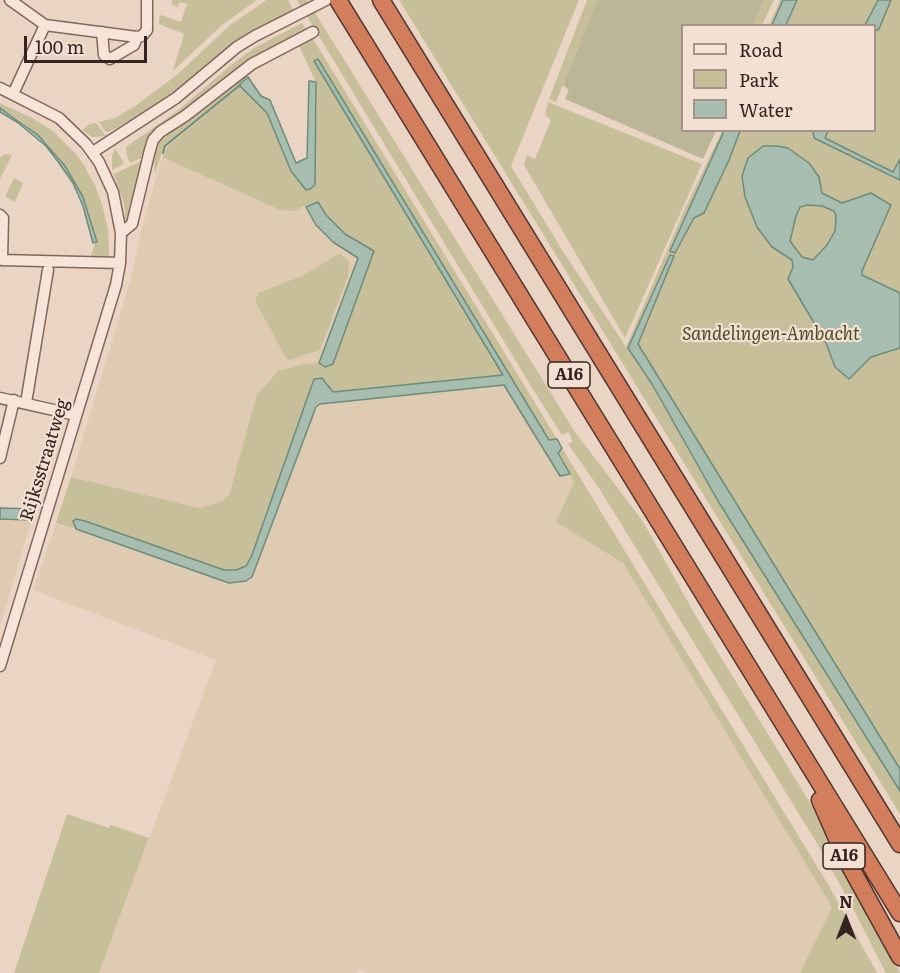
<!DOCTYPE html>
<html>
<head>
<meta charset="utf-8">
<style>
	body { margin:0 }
	#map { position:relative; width:900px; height:973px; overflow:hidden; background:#ead4c4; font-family:Literata,serif }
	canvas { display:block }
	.legend { position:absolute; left:681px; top:24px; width:195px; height:108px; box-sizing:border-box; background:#f2e0d3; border:2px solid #a6948b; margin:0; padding:8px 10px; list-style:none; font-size:18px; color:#34231f }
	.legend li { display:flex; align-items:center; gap:12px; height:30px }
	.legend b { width:30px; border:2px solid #a6948b }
	.north { position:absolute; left:816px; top:889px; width:60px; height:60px; -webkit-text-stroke:4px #f2e0d3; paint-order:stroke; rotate:0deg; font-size:16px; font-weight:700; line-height:24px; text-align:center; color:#34231f }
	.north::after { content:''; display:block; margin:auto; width:21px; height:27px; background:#34231f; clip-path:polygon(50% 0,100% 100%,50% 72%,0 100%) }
	.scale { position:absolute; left:24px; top:36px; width:123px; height:27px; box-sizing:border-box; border:3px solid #34231f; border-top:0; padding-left:8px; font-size:18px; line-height:21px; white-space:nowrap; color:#34231f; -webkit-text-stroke:4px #f2e0d3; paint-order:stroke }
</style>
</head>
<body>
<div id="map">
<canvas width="900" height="973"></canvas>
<ul class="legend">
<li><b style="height:8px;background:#f5e4d7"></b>Road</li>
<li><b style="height:16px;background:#c7bf99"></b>Park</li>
<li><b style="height:16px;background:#a6bdb0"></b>Water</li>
</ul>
<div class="north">N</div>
<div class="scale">100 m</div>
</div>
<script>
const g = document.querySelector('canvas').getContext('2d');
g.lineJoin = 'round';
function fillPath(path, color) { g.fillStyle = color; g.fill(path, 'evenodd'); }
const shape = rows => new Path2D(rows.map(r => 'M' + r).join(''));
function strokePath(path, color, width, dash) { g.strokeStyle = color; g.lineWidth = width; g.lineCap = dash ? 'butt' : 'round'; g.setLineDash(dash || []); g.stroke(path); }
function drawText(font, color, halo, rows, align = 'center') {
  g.font = font + ' Literata,serif'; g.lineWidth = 4.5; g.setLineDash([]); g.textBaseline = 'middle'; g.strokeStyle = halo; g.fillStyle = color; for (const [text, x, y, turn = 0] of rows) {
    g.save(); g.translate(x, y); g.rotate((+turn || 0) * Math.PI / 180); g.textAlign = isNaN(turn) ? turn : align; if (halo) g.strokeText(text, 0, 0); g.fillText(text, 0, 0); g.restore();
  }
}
fillPath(shape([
	[162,157,280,210,294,211,306,207,324,235,333,242,359,258,319,363,304,364,229,495,222,501,215,505,200,508,71,477,131,278,140,235],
	[349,262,348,277,320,350,290,360,286,358,255,300,258,293,304,275],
	[504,385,559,476,570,474,574,482,556,522,623,563,832,907,800,973,368,973,358,969,356,973,99,973,216,660,33,590,56,523,229,583,238,582,264,544,316,407,320,404],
	[0,519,32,520,0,626]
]), '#dfcbb2');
fillPath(shape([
	[172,0,257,0,222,25,173,71,184,34,159,24,159,18,161,15,181,22,187,4,180,2,178,7,172,5],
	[267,0,288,0,293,10,248,34,225,49,158,105,134,119,108,132,105,131,99,122,115,118,138,104,178,74,230,25],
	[297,0,307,0,575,432,642,520,697,618,818,816,856,886,900,973,886,973,847,897,818,845,599,488,568,444,573,441,568,432,562,435,534,391],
	[399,0,579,0,511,166,564,253,626,347,682,215,722,131,874,130,874,26,769,25,780,0,900,0,900,782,809,648,900,791,900,814],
	[587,0,597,0,556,102,549,99],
	[764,0,774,0,762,25,753,25],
	[302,23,308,32,254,60,153,138,146,156,130,163,127,156,126,147,176,112,231,65,254,48],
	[312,37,557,439,549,440,315,62,504,375,333,392,326,381,309,393,252,555,246,566,236,571,224,570,85,521,76,519,73,521,76,529,56,523,71,477,200,508,222,501,229,495,257,395,278,371,304,364,319,363,325,367,356,298,373,251,345,234,326,215,320,204,310,204,294,211,280,210,162,157,168,146,240,86,267,113,291,171,306,190,316,82,298,44],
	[245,74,248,77,164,146,155,174,154,159,156,147,164,135],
	[548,102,702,164,625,338,524,165,527,155,535,159,551,120,545,115],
	[0,103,34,119,53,131,75,153,84,165,97,190,103,208,108,230,109,256,107,258,90,258,96,242,89,212,65,166,46,142,20,120,0,108],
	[96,123,98,125,106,136,92,137,82,130,90,124],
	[115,149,124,162,122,165,112,170,112,156],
	[4,154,12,155,0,179,0,158],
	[145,159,129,224,126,222,124,204,114,174],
	[14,178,23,183,15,202,5,197],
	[340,253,349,262,348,277,320,350,290,360,286,358,255,301,258,293,304,275],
	[562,448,829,886,877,973,800,973,832,907,623,563,556,522,574,482,558,453],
	[67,814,109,828,111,825,149,838,99,973,14,973]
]), '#c7bf99');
fillPath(shape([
	[597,0,764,0,753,25,682,26,682,130,716,131,703,159,565,99,569,90,563,85]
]), '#bcb698');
const water = shape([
	[783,0,797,0,786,25,772,25,783,0],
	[878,0,891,0,879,29,875,31,874,26,865,25,878,0],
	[318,59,549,440,557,439,562,448,558,453,570,474,560,476,504,385,320,404,316,407,252,577,246,581,229,583,76,529,73,521,76,519,85,521,224,570,236,570,246,566,252,555,314,379,322,378,333,392,503,375,314,61,318,59],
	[248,77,261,96,270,100,296,163,307,158,309,81,316,82,315,185,310,189,306,190,291,171,267,113,239,85,248,77],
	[0,108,38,135,65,166,83,197,97,242,93,243,83,206,73,183,59,163,46,146,17,122,0,112,0,108],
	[724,131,740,131,729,160,704,213,694,218,675,253,670,251,724,131],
	[813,131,828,131,825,138,893,172,900,159,900,180,814,138,813,131],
	[763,146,777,146,788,148,809,163,819,177,822,193,842,203,871,193,891,205,862,271,862,275,900,293,900,348,871,357,849,379,835,367,826,343,788,279,793,267,792,260,772,247,757,227,745,197,742,176,748,158,763,146],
	[808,205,822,206,834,211,836,216,835,231,827,245,813,260,802,257,790,241,796,216,800,207,808,205],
	[318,202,326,215,345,234,374,251,333,364,325,367,319,363,358,258,333,242,316,225,306,207,318,202],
	[670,255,674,256,638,344,900,769,900,791,718,501,652,384,628,348,670,255],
	[0,508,36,509,32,520,0,519,0,508]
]);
fillPath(water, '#a6bdb0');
strokePath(water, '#6d8b7b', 1.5);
strokePath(shape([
	[163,153,165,146,240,85]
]), '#6d8b7b', 2);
const minor = shape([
	[10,0,45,25,137,37,142,36,147,30,147,0],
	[102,32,104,55,110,59,134,45,137,37],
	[0,88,59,118,86,144,99,162,113,192,121,233,120,263,116,285,0,666],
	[13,94,45,25],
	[93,152,176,98,237,47,255,36,326,0],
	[0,215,3,218,2,260,120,263],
	[121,233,132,224,150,150,153,140,160,132,185,116,252,64,313,32],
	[0,398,76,415],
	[26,403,48,270],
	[0,458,14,400]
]);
const highway = shape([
	[338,0,900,913],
	[381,0,900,844],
	[820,800,846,859,900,957]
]);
strokePath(minor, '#83665c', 13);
strokePath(highway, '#513630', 19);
strokePath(minor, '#f5e4d7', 10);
strokePath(highway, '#d27d5c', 16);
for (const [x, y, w] of [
	[569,375,42],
	[844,856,42]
]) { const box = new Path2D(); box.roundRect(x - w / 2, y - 13, w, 26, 4.5); g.fillStyle = '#f2e0d3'; g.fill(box); strokePath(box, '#34231f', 1.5); }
drawText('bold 16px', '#34231f', null, [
	["A16",569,375],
	["A16",844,856]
]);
drawText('italic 18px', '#4f4d27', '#f2e0d3', [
	["Sandelingen-Ambacht",771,335]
]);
drawText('18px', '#34231f', '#f2e0d3', [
	["Rijksstraatweg",45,460,-73]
]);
</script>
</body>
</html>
